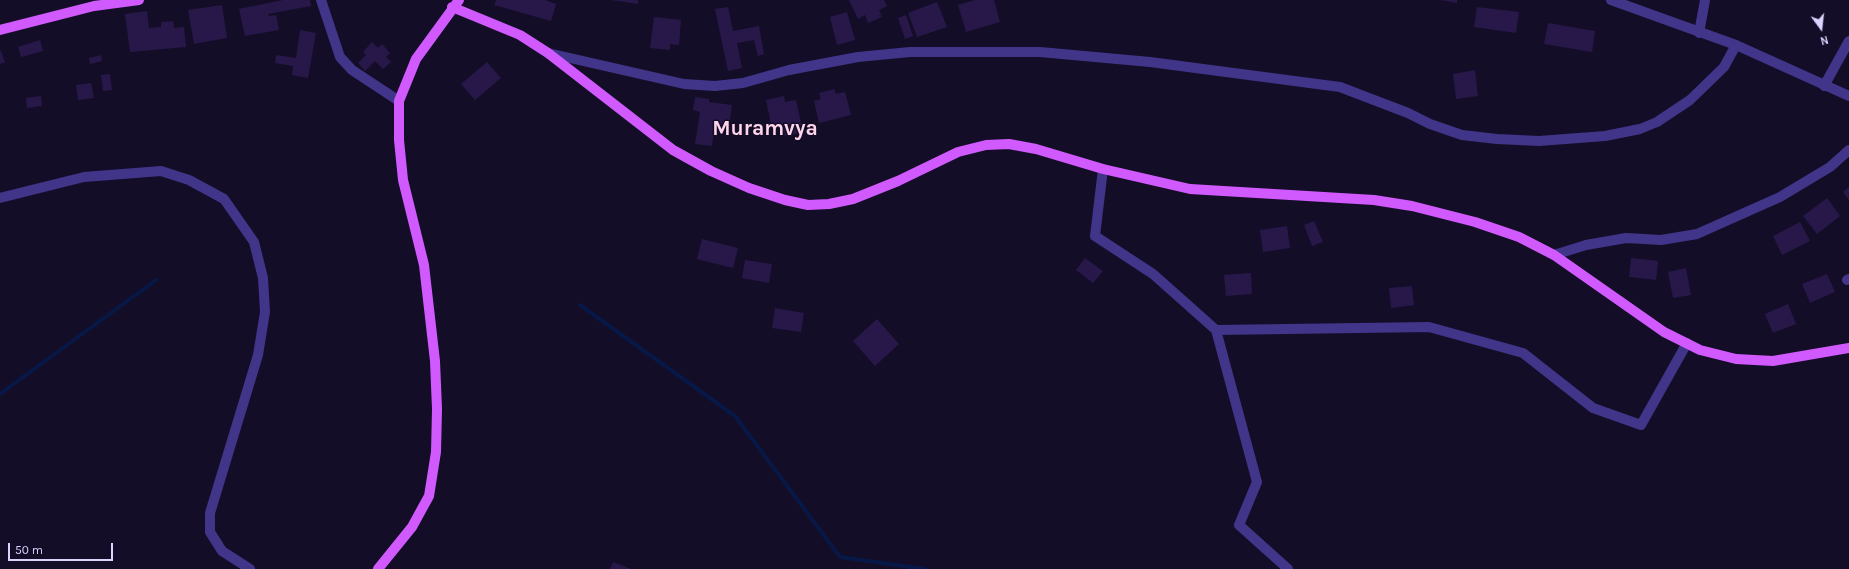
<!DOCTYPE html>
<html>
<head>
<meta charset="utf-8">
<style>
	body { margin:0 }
	#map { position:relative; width:1849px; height:569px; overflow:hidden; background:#140d27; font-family:Karla,sans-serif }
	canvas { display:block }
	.north { position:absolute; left:1801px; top:8px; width:40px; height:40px; -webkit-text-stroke:3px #140d27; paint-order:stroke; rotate:165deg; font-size:11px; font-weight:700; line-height:16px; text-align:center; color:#dcd3ff }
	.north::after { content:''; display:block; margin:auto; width:14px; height:18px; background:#dcd3ff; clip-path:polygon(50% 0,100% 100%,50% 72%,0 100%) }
	.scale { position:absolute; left:8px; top:543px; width:105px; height:18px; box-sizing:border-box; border:2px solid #dcd3ff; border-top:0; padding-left:5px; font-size:12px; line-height:14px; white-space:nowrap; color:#dcd3ff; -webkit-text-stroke:3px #140d27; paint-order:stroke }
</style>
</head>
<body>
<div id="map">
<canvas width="1849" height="569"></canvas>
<div class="north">N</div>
<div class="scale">50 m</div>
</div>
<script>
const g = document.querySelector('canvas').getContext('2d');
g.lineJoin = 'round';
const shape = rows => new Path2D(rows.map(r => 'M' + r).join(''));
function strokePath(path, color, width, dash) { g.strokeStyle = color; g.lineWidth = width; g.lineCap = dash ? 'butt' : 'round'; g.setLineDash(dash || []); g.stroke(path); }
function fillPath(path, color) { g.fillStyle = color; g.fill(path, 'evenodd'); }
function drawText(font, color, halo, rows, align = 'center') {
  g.font = font + ' Karla,sans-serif'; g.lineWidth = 3; g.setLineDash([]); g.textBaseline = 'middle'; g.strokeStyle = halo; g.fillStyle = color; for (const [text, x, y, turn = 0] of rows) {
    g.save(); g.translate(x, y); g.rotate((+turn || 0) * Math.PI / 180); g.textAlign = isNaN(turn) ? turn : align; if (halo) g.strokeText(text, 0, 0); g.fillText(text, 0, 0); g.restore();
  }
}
strokePath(shape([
	[580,305,735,416,840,557,925,569],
	[0,394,156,280]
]), '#071846', 4);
fillPath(shape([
	[283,0,310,0,311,6,268,14,269,16,276,15,279,30,245,36,239,9],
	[496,0,545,0,556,4,551,21,494,5],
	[611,0,638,0,638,4],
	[849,0,884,0,887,6,879,10,882,17,868,23,865,15,858,19],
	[975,0,994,0,1000,22,966,32,958,5],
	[1440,0,1457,0,1457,3],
	[937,2,947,27,917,37,908,13],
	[222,5,227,38,194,44,188,10],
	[728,7,733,31,759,26,764,54,758,56,754,40,737,43,742,68,728,71,715,9],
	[1477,7,1519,12,1516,33,1474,27],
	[147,11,149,28,161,27,161,22,173,21,174,28,184,27,186,47,130,52,125,14],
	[847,12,855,40,837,45,830,17],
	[906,15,913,36,905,39,898,18],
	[654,17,681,20,679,45,670,44,670,50,650,48],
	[1548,23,1595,31,1592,52,1544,44],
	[300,30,316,33,308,78,292,75,293,66,275,63,276,55,296,58],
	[40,40,43,51,21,57,18,47],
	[372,42,378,48,382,44,390,53,386,57,391,62,383,69,375,61,365,71,358,63,366,55,363,52],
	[0,49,5,62,0,64],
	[101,55,102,61,90,64,89,58],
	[487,62,501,78,475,100,461,84],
	[1475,70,1478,96,1456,99,1453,74],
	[110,74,112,90,103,91,101,75],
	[91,83,94,98,78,100,76,85],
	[834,89,836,94,845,92,851,115,819,123,814,101,821,99,819,93],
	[41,96,42,106,27,108,26,98],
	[784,96,785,102,796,100,803,132,785,136,783,126,772,129,766,100],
	[695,97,709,99,709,102,732,105,729,126,715,124,712,146,695,144,700,112,693,110],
	[1849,187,1849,200,1843,192],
	[1827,198,1840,216,1817,234,1803,216],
	[1314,221,1323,242,1312,246,1304,225],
	[1800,222,1810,241,1782,255,1773,236],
	[1287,226,1290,248,1263,252,1260,230],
	[702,239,738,248,733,268,697,259],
	[1085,258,1103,271,1093,283,1076,270],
	[1631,258,1658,261,1656,280,1629,277],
	[745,260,772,264,769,283,742,278],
	[1686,268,1691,295,1673,298,1668,272],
	[1251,273,1252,294,1226,296,1224,275],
	[1827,274,1835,292,1810,303,1802,284],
	[1412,286,1414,305,1391,308,1389,288],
	[1788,304,1796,324,1773,333,1765,314],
	[775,308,804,313,801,332,772,328],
	[877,319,899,344,875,366,853,341],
	[613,562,631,569,610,569]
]), '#271849');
strokePath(shape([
	[321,0,340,57,352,70,399,101],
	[1611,0,1736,45,1849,96],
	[1699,33,1705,0],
	[548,53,684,84,715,86,743,83,789,70,858,57,910,52,1040,52,1150,62,1340,87,1408,113,1430,124,1462,135,1497,139,1539,141,1605,136,1640,129,1657,122,1690,100,1724,67,1736,45],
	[1824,86,1849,41],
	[1103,169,1095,236,1153,274,1216,330,1429,327,1523,353,1593,408,1641,425,1687,343],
	[0,198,84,177,161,171,189,180,224,199,254,242,263,278,265,312,258,355,210,513,210,532,222,551,250,569],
	[1554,255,1586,245,1626,238,1661,240,1697,234,1780,197,1830,167,1849,150],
	[1847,280,1849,279],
	[1216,330,1257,482,1239,525,1288,569]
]), '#413589', 10);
strokePath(shape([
	[452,7,520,35,548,53,673,150,711,171,749,188,785,200,808,205,829,204,853,199,898,181,958,152,986,145,1009,144,1036,149,1103,169,1190,189,1374,200,1412,206,1475,222,1519,237,1554,255,1664,332,1700,350,1736,359,1773,361,1849,348],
	[0,30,94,6,139,0],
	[378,569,412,527,429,496,436,452,437,409,435,361,424,265,403,180,399,140,399,101,416,59,459,0]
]), '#d15aff', 10);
drawText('bold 21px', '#ffd5ec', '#140d27', [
	["Muramvya",765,129]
]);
</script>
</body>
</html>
